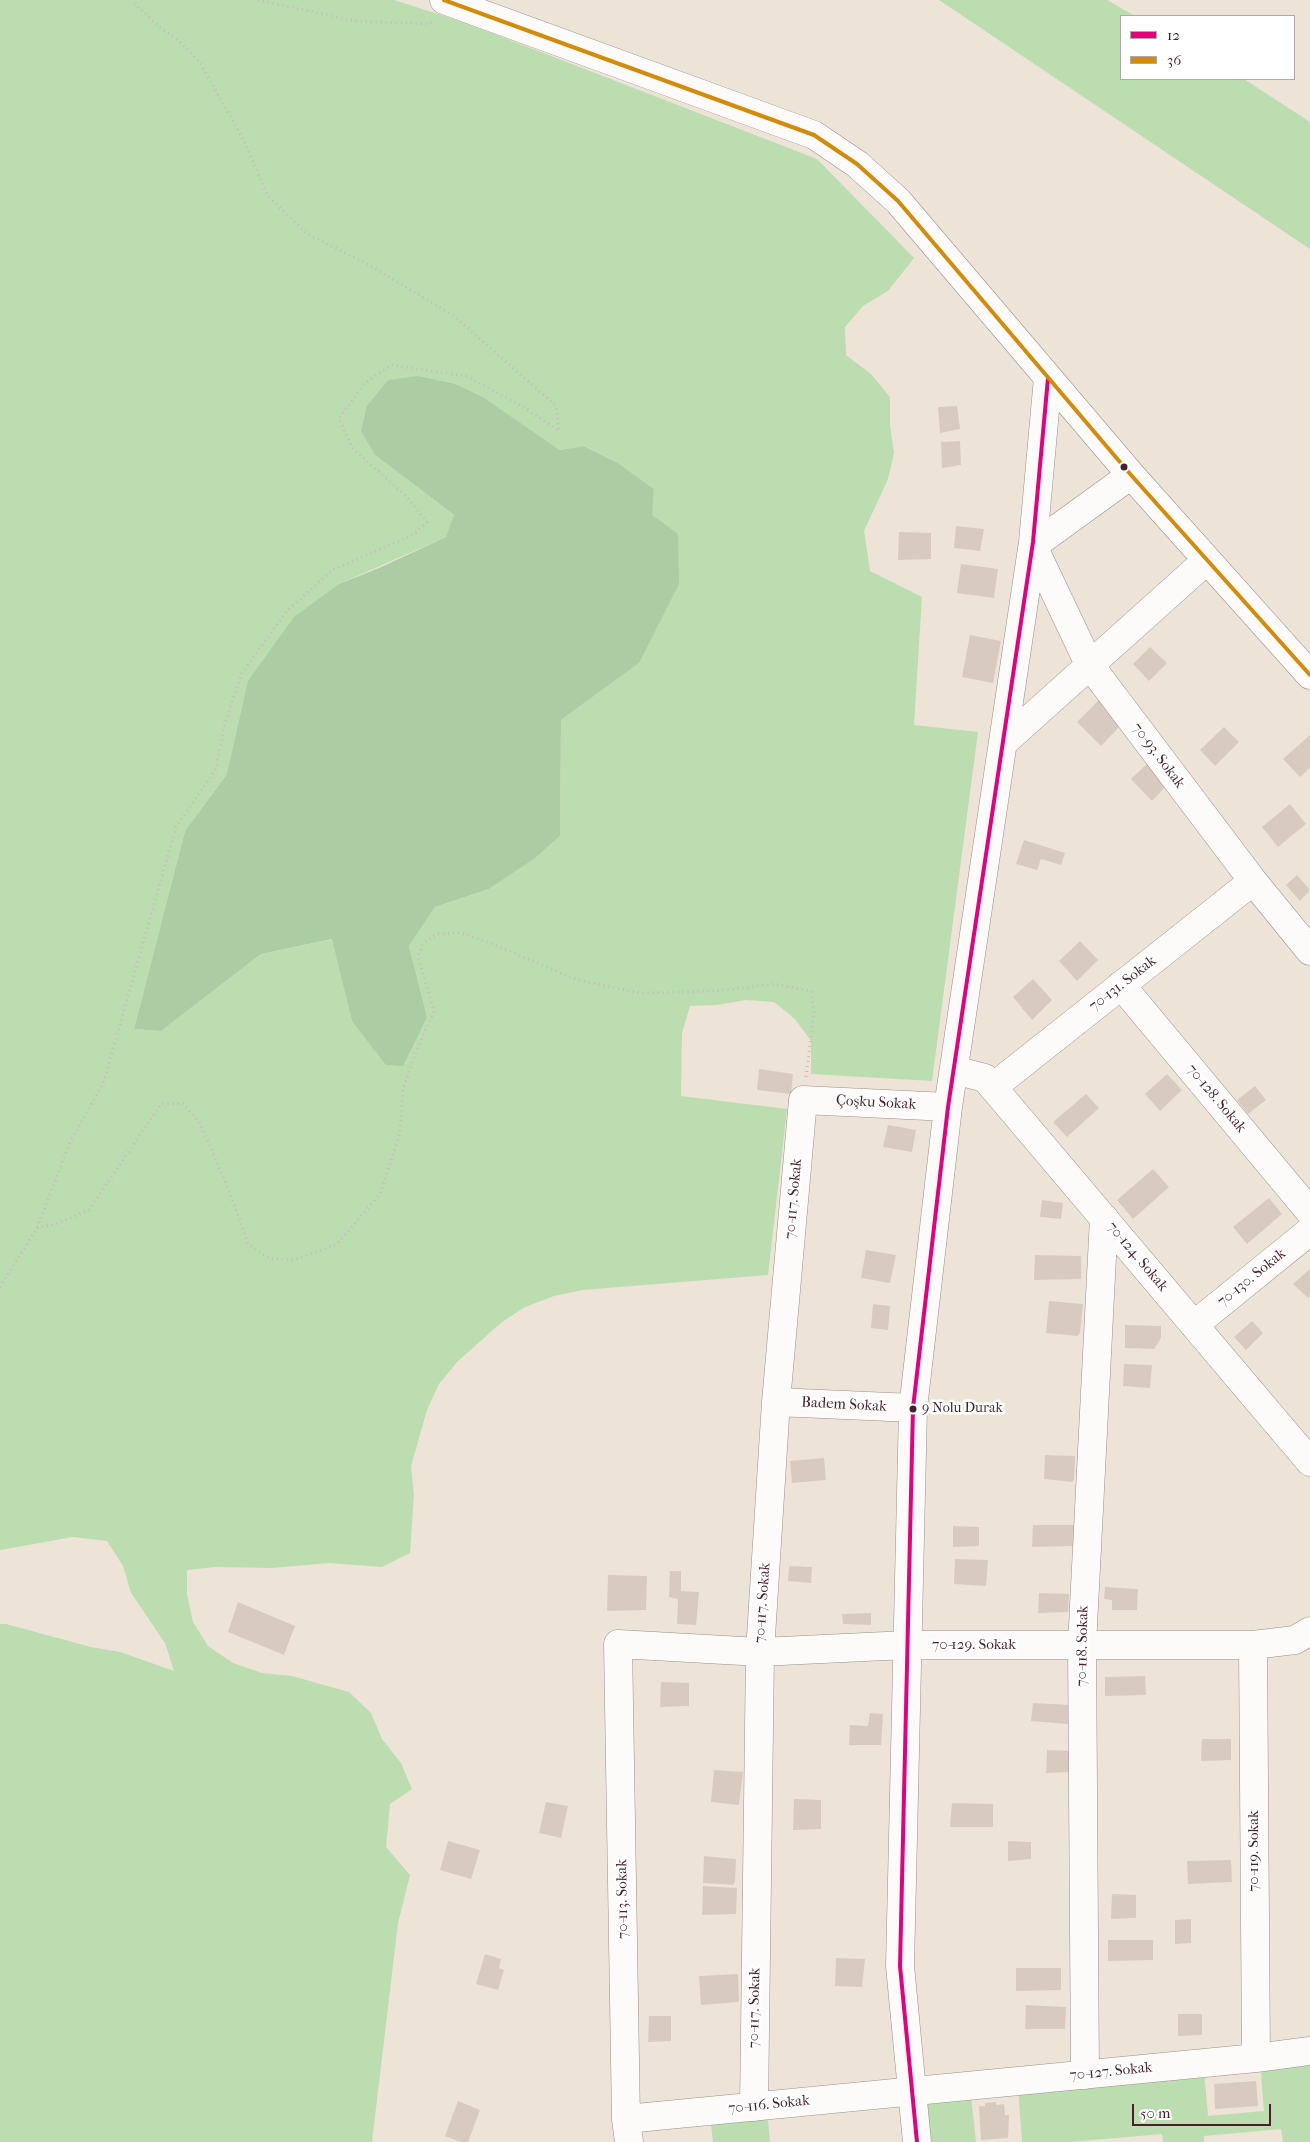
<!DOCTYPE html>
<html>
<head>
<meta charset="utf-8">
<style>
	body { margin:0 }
	#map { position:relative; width:1310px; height:2142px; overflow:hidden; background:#ede4d7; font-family:"IM FELL French Canon",serif }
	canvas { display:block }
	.legend { position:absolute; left:1120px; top:15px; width:175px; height:65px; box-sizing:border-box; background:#fff; border:1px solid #b7a5aa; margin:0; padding:6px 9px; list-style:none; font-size:15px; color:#4a1f2b }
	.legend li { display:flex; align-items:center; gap:10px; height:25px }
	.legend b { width:25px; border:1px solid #b7a5aa }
	.scale { position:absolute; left:1132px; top:2104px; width:139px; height:22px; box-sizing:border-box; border:2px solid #4a1f2b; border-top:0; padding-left:6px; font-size:15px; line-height:18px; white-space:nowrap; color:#4a1f2b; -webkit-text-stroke:4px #fff; paint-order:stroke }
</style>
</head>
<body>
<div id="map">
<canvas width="1310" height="2142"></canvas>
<ul class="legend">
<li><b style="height:6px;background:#e5007d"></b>12</li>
<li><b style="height:6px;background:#d48b09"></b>36</li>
</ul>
<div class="scale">50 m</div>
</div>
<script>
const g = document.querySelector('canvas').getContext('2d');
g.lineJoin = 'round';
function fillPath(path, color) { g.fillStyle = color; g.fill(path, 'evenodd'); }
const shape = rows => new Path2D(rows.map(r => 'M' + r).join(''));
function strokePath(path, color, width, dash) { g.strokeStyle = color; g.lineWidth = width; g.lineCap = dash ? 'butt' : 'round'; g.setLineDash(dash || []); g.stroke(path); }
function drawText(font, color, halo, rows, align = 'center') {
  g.font = font + ' "IM FELL French Canon",serif'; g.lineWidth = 5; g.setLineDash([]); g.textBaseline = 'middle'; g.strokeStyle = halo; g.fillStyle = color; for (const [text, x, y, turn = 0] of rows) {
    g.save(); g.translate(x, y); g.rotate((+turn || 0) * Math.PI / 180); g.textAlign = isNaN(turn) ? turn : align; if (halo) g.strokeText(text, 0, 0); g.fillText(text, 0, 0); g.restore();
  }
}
fillPath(shape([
	[0,0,394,0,466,23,817,159,914,258,888,291,863,306,845,327,846,355,871,374,890,397,890,425,894,453,888,479,864,531,870,571,922,597,914,725,978,732,932,1081,811,1074,811,1041,795,1019,774,1002,745,1000,717,1005,690,1006,682,1033,681,1096,787,1109,768,1275,583,1290,554,1296,525,1307,502,1322,458,1361,439,1384,427,1410,411,1466,414,1495,410,1553,382,1567,329,1563,272,1568,216,1567,187,1570,187,1594,193,1622,208,1646,233,1663,262,1673,292,1676,349,1692,371,1713,382,1739,401,1763,412,1789,390,1804,386,1847,410,1875,398,1923,372,2142,0,2142,0,1624,6,1624,91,1647,120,1652,174,1671,165,1643,131,1593,123,1566,107,1541,73,1537,0,1550],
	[419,376,456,384,483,397,560,450,585,446,618,463,654,489,639,663,561,720,560,836,534,859,489,889,435,907,409,946,427,1017,352,1021,333,939,261,954,161,1031,134,1029,185,831,227,774,339,584,446,537,455,516,375,455],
	[939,0,1107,0,1135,16,1121,16,1121,79,1244,79,1310,122,1310,249],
	[1310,2056,1310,2142,1283,2142,1281,2129,1204,2136,1204,2142,1163,2142,1162,2134,1070,2142,1022,2142,1018,2086,1204,2070,1208,2116,1264,2111,1260,2060],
	[971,2095,976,2142,931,2142,927,2100],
	[767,2109,770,2142,713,2142,710,2115]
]), '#bcddb0');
fillPath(shape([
	[419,376,456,384,483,397,560,450,584,446,618,463,654,489,652,515,678,534,679,584,639,663,561,720,560,836,534,859,489,889,435,907,409,946,427,1017,403,1066,386,1065,352,1021,332,939,261,954,161,1031,134,1029,185,831,227,774,248,681,294,617,339,584,379,568,446,537,454,515,375,455,361,431,367,406,388,380]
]), '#accca4');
fillPath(shape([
	[957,406,960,429,940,433,938,407],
	[960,441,961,465,942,468,941,442],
	[956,526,984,529,980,551,954,548],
	[899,532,931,533,931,559,898,560],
	[961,564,998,569,994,598,957,593],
	[970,635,1001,641,993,683,962,677],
	[1150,647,1167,663,1149,681,1133,664],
	[1100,699,1124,722,1101,746,1077,722],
	[1224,727,1239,742,1215,766,1200,750],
	[1310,735,1310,768,1300,777,1283,759],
	[1149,762,1169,783,1152,801,1131,779],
	[1290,804,1306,824,1278,847,1262,827],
	[1024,840,1065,853,1061,865,1041,859,1037,870,1016,864],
	[1297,875,1310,890,1300,901,1286,885],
	[1080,941,1098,960,1077,981,1059,961],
	[1033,979,1052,1000,1032,1020,1013,997],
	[759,1069,793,1074,791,1094,757,1090],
	[1167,1074,1182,1090,1160,1111,1145,1094],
	[1255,1086,1266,1100,1248,1114,1237,1100],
	[1086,1094,1099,1108,1067,1137,1053,1122],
	[888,1125,916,1130,912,1152,883,1147],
	[1153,1169,1169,1187,1133,1219,1117,1200],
	[1269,1198,1282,1214,1247,1244,1233,1227],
	[1042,1200,1063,1203,1061,1219,1040,1217],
	[866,1250,896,1255,890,1283,861,1278],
	[1035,1255,1081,1256,1081,1279,1034,1280],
	[1310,1269,1310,1296,1308,1298,1293,1284],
	[1049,1301,1083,1304,1080,1333,1077,1336,1046,1333],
	[873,1304,890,1306,888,1330,871,1328],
	[1252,1321,1263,1333,1246,1350,1234,1337],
	[1125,1325,1161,1326,1161,1338,1154,1349,1125,1348],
	[1124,1364,1152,1365,1150,1388,1123,1386],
	[1045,1455,1075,1456,1074,1479,1072,1482,1044,1479],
	[824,1458,826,1480,792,1483,790,1461],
	[1033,1525,1076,1525,1075,1546,1032,1547],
	[953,1526,979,1527,979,1546,953,1547],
	[955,1559,988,1560,986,1586,954,1584],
	[789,1566,812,1567,811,1583,788,1581],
	[670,1571,681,1571,681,1591,699,1592,696,1625,677,1624,678,1599,669,1597],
	[608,1575,647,1576,646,1610,607,1611],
	[1105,1587,1138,1589,1137,1610,1112,1610,1112,1600,1104,1599],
	[1039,1593,1069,1594,1068,1612,1038,1613],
	[238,1602,295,1626,284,1655,228,1632],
	[871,1613,871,1625,843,1624,842,1614],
	[1145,1676,1146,1695,1105,1696,1105,1677],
	[661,1682,689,1683,689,1706,660,1707],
	[1033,1703,1071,1705,1070,1722,1067,1724,1031,1721],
	[870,1713,883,1714,881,1745,849,1745,850,1725,868,1726],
	[1202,1739,1231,1739,1231,1760,1201,1761],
	[1047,1750,1072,1751,1072,1772,1046,1773],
	[714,1770,743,1772,739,1805,711,1802],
	[794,1799,821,1800,821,1829,793,1830],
	[546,1802,568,1806,561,1838,539,1833],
	[952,1803,993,1804,993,1827,950,1827],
	[448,1841,480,1850,471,1879,440,1870],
	[1008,1841,1031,1842,1031,1859,1008,1861],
	[704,1856,736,1859,735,1882,733,1885,703,1883],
	[1231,1860,1232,1882,1188,1884,1187,1861],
	[703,1886,737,1888,736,1914,702,1915],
	[1112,1894,1136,1895,1136,1918,1111,1919],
	[1191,1919,1191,1943,1175,1944,1175,1920],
	[1108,1940,1153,1940,1153,1960,1108,1961],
	[485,1954,501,1959,499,1968,504,1970,498,1990,476,1984],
	[836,1958,865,1959,862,1987,835,1986],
	[1016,1968,1061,1968,1061,1990,1016,1991],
	[738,1974,739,2002,701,2005,699,1976],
	[1026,2005,1066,2007,1065,2029,1025,2029],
	[1178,2014,1202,2014,1202,2035,1178,2036],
	[649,2016,671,2016,671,2041,648,2042],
	[1256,2081,1258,2106,1215,2109,1214,2084],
	[458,2101,480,2110,468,2142,461,2142,445,2136],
	[996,2102,996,2105,1004,2104,1005,2115,1009,2115,1008,2138,981,2140,979,2106,985,2106,985,2103]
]), '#d9cac0');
const minor = shape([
	[444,0,814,135,857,164,898,201,1131,475,1310,675],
	[1131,475,1033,546,1089,664,1253,881,1310,951],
	[1003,743,1207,560],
	[1121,985,1310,1212],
	[954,1070,985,1078,1310,1462],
	[993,1087,1253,881],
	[1194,1325,1310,1231],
	[776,1402,913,1408],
	[1253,1645,1256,2058],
	[1085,2075,1082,1645,1104,1218],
	[754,2107,760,1652,776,1402,803,1100,948,1107],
	[626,2119,1256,2058,1310,2051],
	[629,2142,626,2119,618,1644,760,1652,907,1645,1253,1645,1295,1640,1310,1631],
	[917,2142,900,1966,913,1408,948,1107,1033,542,1048,378]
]);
strokePath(minor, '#9a8f8b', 29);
strokePath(shape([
	[258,0,355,21,429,24,434,20],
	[37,1228,59,1223,89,1210,161,1104,182,1103,200,1123,229,1190,248,1244,270,1259,294,1260,337,1244,380,1194,400,1133,403,1089,416,1051,434,1011,418,956,423,944,437,934,461,933,490,943,578,980,640,993,717,991,774,984,811,991,814,1012,806,1077],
	[0,1287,37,1228,70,1142,103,1084,176,827,216,769,225,723,242,673,286,612,332,570,413,535,427,522,407,497,352,448,339,418,365,383,391,365,466,376,522,406,559,431,556,406,454,316,366,263,307,234,268,196,242,137,199,61,179,41,162,29,137,6,133,0]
]), '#c3bdbc', 3, [1, 4]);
strokePath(minor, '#fcfbf9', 28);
strokePath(shape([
	[917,2142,900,1966,913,1408,948,1107,1033,542,1048,378]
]), '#e5007d', 4);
strokePath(shape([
	[444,0,814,135,857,164,898,201,1131,475,1310,675]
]), '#d48b09', 4);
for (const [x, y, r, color] of [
	[1124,467,4.5,"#4a1f2b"],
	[913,1409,4.5,"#4a1f2b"]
]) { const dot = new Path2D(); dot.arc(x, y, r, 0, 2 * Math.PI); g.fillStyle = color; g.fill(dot); strokePath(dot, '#fff', 2); }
drawText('14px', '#4a1f2b', '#fff', [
	["9 Nolu Durak",922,1409]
], 'left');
drawText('15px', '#4a1f2b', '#fff', [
	["70-93. Sokak",1158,756,53],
	["70-131. Sokak",1123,984,-38],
	["70-128. Sokak",1216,1099,50],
	["Çoşku Sokak",876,1103,3],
	["70-117. Sokak",794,1199,-85],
	["70-124. Sokak",1137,1257,50],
	["70-130. Sokak",1252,1278,-39],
	["Badem Sokak",844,1405,3],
	["70-117. Sokak",763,1603,-86],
	["70-129. Sokak",974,1645],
	["70-118. Sokak",1083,1646,-89],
	["70-119. Sokak",1254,1851,-90],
	["70-113. Sokak",623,1899,-91],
	["70-117. Sokak",755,2008,-89],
	["70-127. Sokak",1111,2072,-6],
	["70-116. Sokak",769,2105,-6]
]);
</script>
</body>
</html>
